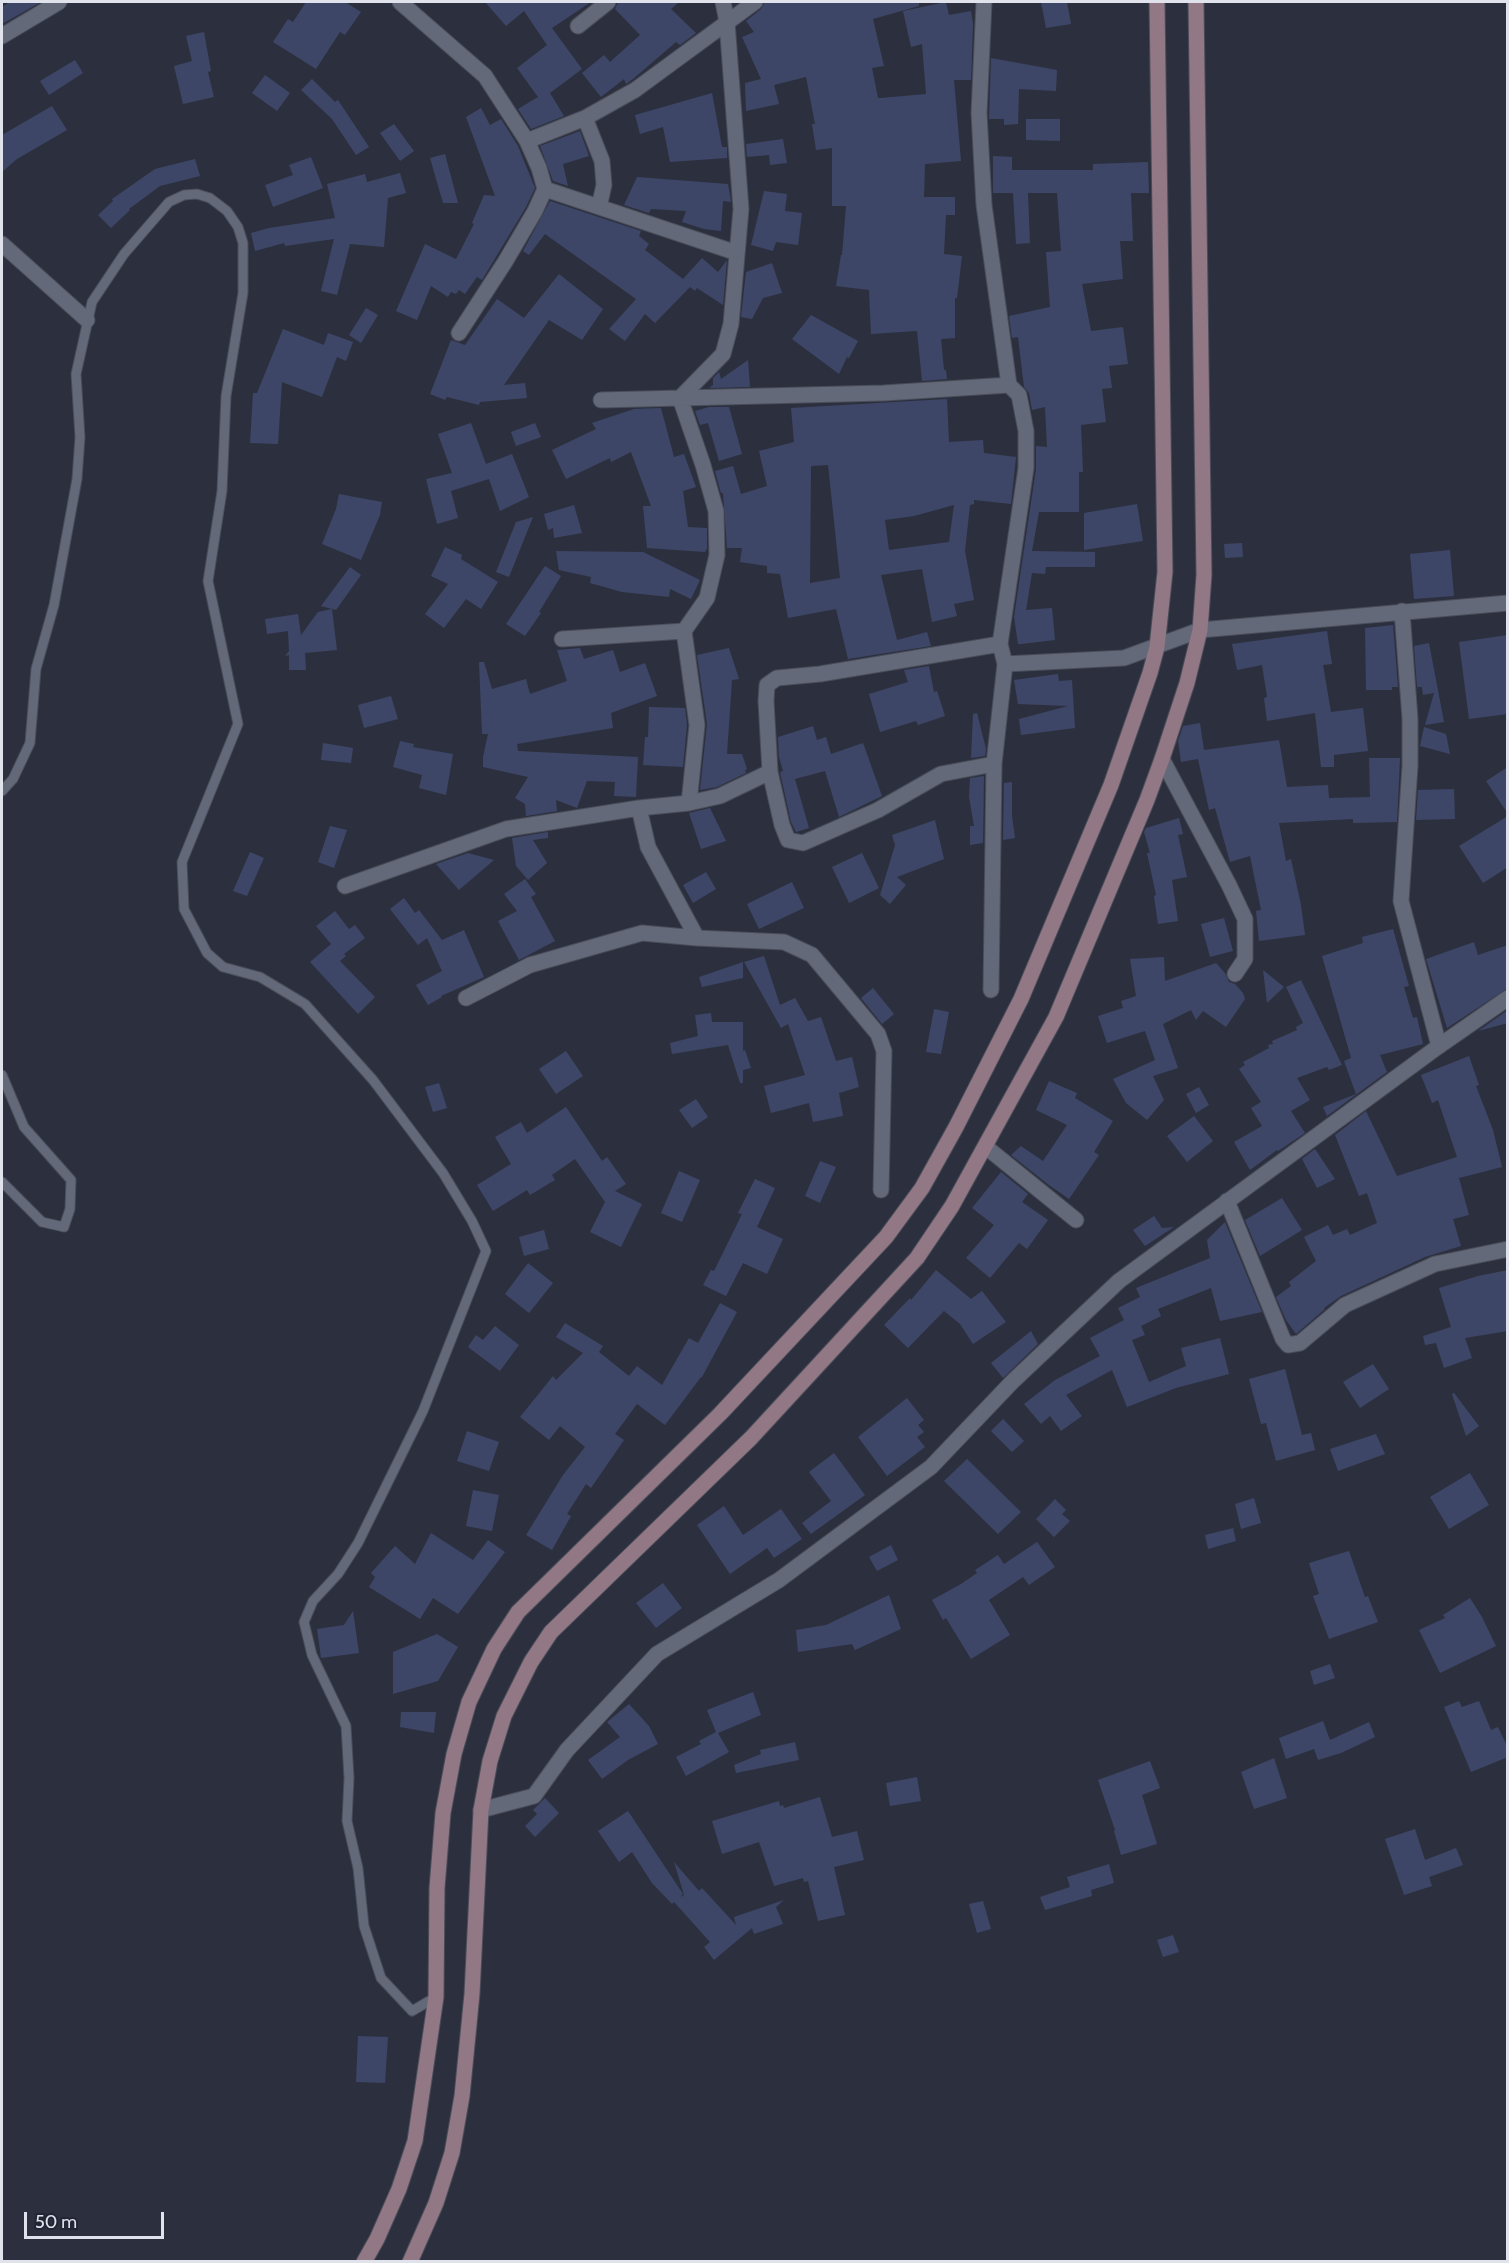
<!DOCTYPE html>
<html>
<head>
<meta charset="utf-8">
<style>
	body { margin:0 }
	#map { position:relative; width:1509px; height:2263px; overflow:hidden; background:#2c303e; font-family:Cabin,sans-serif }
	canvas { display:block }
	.frame { position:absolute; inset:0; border:3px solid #e0e3ec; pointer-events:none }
	.scale { position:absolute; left:24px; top:2212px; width:140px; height:27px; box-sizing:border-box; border:3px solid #e0e3ec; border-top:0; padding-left:8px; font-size:18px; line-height:21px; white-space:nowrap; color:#e0e3ec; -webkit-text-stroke:4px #222634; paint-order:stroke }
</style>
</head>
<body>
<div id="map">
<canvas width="1509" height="2263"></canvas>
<div class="frame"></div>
<div class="scale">50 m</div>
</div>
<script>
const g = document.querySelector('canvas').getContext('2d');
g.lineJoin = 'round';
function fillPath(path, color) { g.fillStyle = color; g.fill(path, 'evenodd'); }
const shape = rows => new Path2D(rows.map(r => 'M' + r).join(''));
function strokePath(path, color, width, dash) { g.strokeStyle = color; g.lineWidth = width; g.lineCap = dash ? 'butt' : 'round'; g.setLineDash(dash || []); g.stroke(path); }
fillPath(shape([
	[10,2,41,2,2,24,2,7],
	[306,2,345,2,361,12,345,35,340,32,316,69,273,42,288,19,293,22],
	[485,2,591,2,552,28,582,69,550,93,564,116,531,129,518,109,538,97,517,68,547,45,524,11,506,26],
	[618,2,679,2,671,9,696,33,680,45,676,42,633,79,626,84,624,79,601,97,582,73,604,55,610,62,640,35,615,9],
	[765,2,919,2,919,6,873,19,884,66,872,68,878,98,881,98,926,94,922,44,911,47,903,11,946,2,949,15,971,11,973,24,971,80,954,80,961,161,925,164,924,197,955,197,955,215,946,215,944,254,962,256,957,298,955,298,955,338,941,339,944,370,946,370,947,379,922,381,917,331,871,334,869,290,836,286,841,255,842,255,846,206,832,206,832,148,816,150,812,124,815,124,806,77,774,85,779,104,746,111,745,83,761,79,742,37,754,32,746,21,761,9],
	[1041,2,1067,2,1071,24,1046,28],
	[204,32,211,71,208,72,214,97,183,104,174,66,192,61,186,36],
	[991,58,1057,70,1056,91,1019,89,1018,124,1004,125,1004,119,989,119],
	[75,60,83,73,49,95,40,81],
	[265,75,290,93,277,111,252,93],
	[312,79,335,102,338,100,369,147,356,155,332,119,301,90],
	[712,93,722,147,727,147,727,158,670,162,663,127,640,134,635,115],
	[52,106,67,130,17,159,2,172,2,135],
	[481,108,490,125,501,119,518,146,535,188,526,207,482,280,477,277,465,294,459,290,456,294,451,292,448,297,431,286,417,320,396,311,425,244,456,259,474,224,472,223,484,195,495,196,466,117],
	[1026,119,1060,119,1060,141,1026,140],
	[394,124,414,151,400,161,380,133],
	[580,131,589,156,563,164,568,186,553,181,540,146],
	[783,139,787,163,770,165,769,155,747,157,746,144],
	[445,154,458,203,443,203,430,158],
	[993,156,1012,157,1012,170,1093,170,1093,164,1148,162,1149,193,1131,193,1133,241,1120,241,1123,279,1082,284,1091,331,1123,327,1128,364,1109,366,1112,388,1102,389,1106,422,1081,425,1083,472,1079,472,1079,512,1039,512,1032,551,1095,552,1095,567,1046,567,1045,574,1032,573,1026,610,1052,608,1055,640,1021,644,1018,644,1014,617,1036,469,1036,446,1047,447,1045,407,1032,410,1029,393,1024,387,1018,337,1012,338,1009,316,1050,307,1046,252,1061,251,1057,193,1028,193,1030,243,1016,244,1013,193,993,193],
	[311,157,323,188,273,207,265,185,293,175,289,165],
	[195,159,200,176,160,186,129,209,130,210,111,228,98,215,113,201,112,199,155,169],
	[400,173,406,193,388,198,384,247,350,244,337,295,321,291,334,239,285,246,284,243,255,251,251,233,269,228,335,218,327,184,365,174,367,182],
	[637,177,728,184,731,202,723,201,721,231,704,229,682,222,686,211,651,209,649,213,624,205],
	[764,191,787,194,785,211,802,213,798,245,776,242,773,251,751,245],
	[550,201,641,231,639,236,649,244,645,250,683,279,702,258,718,272,727,260,723,305,697,288,695,291,690,287,655,323,645,314,625,341,609,329,636,299,545,234,529,255,523,251],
	[772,263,782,293,763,298,752,319,741,317,746,272],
	[559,274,603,309,582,340,549,320,504,385,525,383,527,398,480,402,479,405,447,397,445,400,430,394,451,340,465,345,497,299,524,318],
	[366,308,378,315,361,343,349,335],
	[811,315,858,341,849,358,847,357,839,374,792,339],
	[283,329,324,345,328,333,353,342,346,361,337,357,322,397,282,382,278,444,250,443,253,393,257,393],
	[748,360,750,387,709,388,713,385,713,378,719,372,721,379],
	[947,399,949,442,983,440,984,453,1016,457,1011,504,974,500,974,504,970,505,965,551,974,600,954,604,957,616,932,622,922,569,881,575,897,640,927,632,931,646,848,659,836,609,788,618,780,574,767,573,767,566,740,562,742,548,727,548,723,493,721,493,715,471,733,466,741,494,767,486,759,451,794,442,791,408],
	[828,465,840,578,810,583,811,466],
	[954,505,949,542,889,550,885,520,914,516],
	[709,407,729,407,742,454,719,461,708,423,700,425,695,411],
	[661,408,674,457,684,454,696,487,683,491,688,527,707,528,707,548,705,552,647,548,643,506,651,506,631,452,611,462,610,458,566,479,552,450,596,429,592,423,634,409],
	[471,423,486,464,512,454,529,497,500,511,489,479,451,491,458,518,437,524,426,479,452,473,438,434],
	[535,423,541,437,516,446,511,432],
	[339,494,382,502,380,515,361,560,322,544,336,509],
	[1137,504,1143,541,1084,550,1084,513],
	[574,505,582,533,554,538,553,528,548,530,544,514],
	[533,517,509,577,496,572,516,522],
	[1242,543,1243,557,1225,558,1224,544],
	[445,547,462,555,461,559,498,582,481,609,466,599,444,628,425,614,448,584,431,576],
	[1450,550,1454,596,1414,599,1410,554],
	[556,551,643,552,700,580,691,599,670,589,669,597,622,592,590,583,591,577,559,570],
	[545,566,561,576,539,612,541,613,525,636,506,624],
	[350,567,361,575,336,610,321,606],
	[332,609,337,650,305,653,306,670,289,670,289,655,285,656,289,651,288,631,267,634,265,619,298,614,301,635,318,612],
	[1393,625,1398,687,1392,687,1392,690,1366,690,1365,628],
	[1327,631,1332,664,1323,665,1331,712,1363,708,1368,751,1334,755,1334,767,1321,767,1315,713,1267,721,1264,698,1267,697,1262,665,1237,670,1232,644],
	[1508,635,1508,714,1469,719,1459,642],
	[1429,643,1444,722,1425,725,1434,693,1423,695,1422,687,1417,687,1414,646],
	[580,648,584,659,613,650,620,672,645,663,657,696,611,713,613,728,517,744,518,751,638,757,636,797,614,796,615,782,587,781,577,808,556,800,557,811,526,816,525,804,515,798,528,777,483,767,483,757,488,734,482,734,479,662,484,662,492,689,526,679,530,694,567,681,557,650],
	[729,648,739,679,732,680,727,754,742,754,747,769,745,770,746,773,717,787,700,790,707,724,697,655],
	[929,666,934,692,937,691,945,716,918,725,916,721,880,732,869,694,908,682,904,670],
	[1058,674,1059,681,1072,680,1075,728,1021,735,1019,719,1068,706,1018,704,1014,680],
	[391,696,398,719,364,728,358,705],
	[649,707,685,708,687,725,683,767,643,765,645,737,648,737],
	[977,713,986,749,985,756,971,758,973,714],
	[1200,723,1204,750,1279,740,1287,787,1328,785,1329,798,1370,797,1369,758,1400,758,1397,822,1353,823,1353,819,1279,823,1286,861,1291,859,1301,905,1305,935,1259,941,1256,911,1261,910,1250,856,1230,862,1215,808,1209,810,1198,759,1181,762,1178,741,1183,726],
	[813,726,817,740,826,737,831,754,863,743,882,796,839,817,825,771,795,779,809,828,796,832,791,822,780,772,783,771,779,757,778,737],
	[1424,727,1446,734,1450,754,1420,746],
	[400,741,414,744,413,747,453,754,446,795,419,788,422,775,393,767],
	[323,743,353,748,351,763,321,760],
	[1508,767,1508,814,1486,781],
	[984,776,983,843,970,845,970,826,974,826,969,797,970,778],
	[1012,782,1012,816,1015,838,1003,840,1004,783],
	[1454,789,1455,819,1416,820,1418,790],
	[710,808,726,841,701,849,689,813],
	[1508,816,1508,867,1483,883,1459,846],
	[1179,818,1183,834,1178,835,1187,877,1172,880,1178,921,1158,924,1154,896,1156,895,1147,853,1150,853,1144,832,1146,828],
	[935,820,944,859,897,877,906,885,890,904,880,895,895,845,892,835],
	[330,826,347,830,334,868,318,862],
	[548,832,548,838,533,840,547,863,528,880,516,866,512,838],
	[250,852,264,858,247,896,233,891],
	[468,853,494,860,459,890,436,864],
	[862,853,879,888,849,903,832,867],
	[706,872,716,889,693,903,683,885],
	[525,879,536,894,531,897,555,941,519,960,498,921,517,911,504,894],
	[792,882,804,908,759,929,747,904],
	[404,898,415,913,419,910,442,940,464,930,484,977,441,996,442,997,428,1005,416,985,442,971,427,938,418,945,390,909],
	[335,911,349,929,355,925,365,938,344,954,346,956,340,961,375,997,358,1014,310,962,331,944,316,926],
	[1224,918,1233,951,1210,957,1201,924],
	[1393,929,1409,986,1404,987,1413,1018,1417,1017,1423,1044,1380,1055,1387,1072,1327,1116,1323,1107,1356,1094,1344,1061,1351,1058,1322,956,1363,943,1362,937],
	[1474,942,1478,955,1508,945,1508,988,1447,1028,1426,959],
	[764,956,780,1005,795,998,808,1021,821,1017,836,1061,852,1057,859,1087,839,1093,843,1116,813,1122,809,1103,771,1113,764,1086,805,1075,788,1024,781,1028,744,962],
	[1164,957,1165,981,1216,963,1225,973,1229,982,1235,984,1243,993,1245,999,1226,1027,1203,1011,1196,1020,1191,1010,1163,1024,1178,1068,1153,1076,1164,1100,1147,1120,1126,1103,1113,1079,1155,1060,1145,1031,1107,1043,1098,1016,1123,1008,1121,1001,1136,996,1130,959],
	[743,962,743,978,702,987,699,977],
	[1263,970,1284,987,1267,1003],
	[1301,980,1342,1065,1329,1070,1327,1067,1297,1078,1310,1100,1291,1111,1305,1133,1278,1151,1277,1150,1250,1170,1234,1142,1262,1126,1251,1108,1261,1102,1239,1069,1245,1065,1243,1062,1269,1048,1268,1045,1273,1044,1272,1041,1297,1030,1296,1027,1303,1023,1286,987],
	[873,988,894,1014,882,1024,861,998],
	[934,1009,949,1012,941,1054,926,1052],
	[1508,1010,1508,1023,1478,1031],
	[711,1013,712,1022,743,1022,743,1051,745,1050,751,1068,743,1070,743,1083,740,1083,728,1045,672,1054,670,1043,698,1036,695,1015],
	[566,1051,583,1076,556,1094,539,1069],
	[1469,1056,1479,1085,1476,1086,1493,1130,1502,1167,1459,1178,1469,1215,1453,1219,1461,1246,1425,1257,1341,1296,1324,1308,1325,1309,1296,1334,1286,1320,1276,1297,1291,1286,1289,1282,1316,1261,1304,1237,1328,1225,1333,1235,1347,1229,1350,1235,1377,1223,1367,1193,1359,1196,1335,1135,1366,1111,1397,1176,1457,1157,1438,1100,1432,1103,1421,1075],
	[1049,1081,1077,1093,1075,1098,1113,1121,1094,1152,1099,1155,1069,1199,1049,1185,1011,1155,1021,1146,1043,1161,1067,1125,1036,1110],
	[439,1083,447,1108,433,1112,425,1087],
	[1199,1087,1209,1105,1196,1113,1186,1094],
	[696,1099,708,1117,692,1128,679,1110],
	[566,1107,602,1161,607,1157,626,1184,615,1191,642,1204,621,1247,590,1232,605,1202,575,1159,552,1175,555,1180,530,1195,527,1190,493,1211,477,1185,511,1164,495,1137,521,1122,527,1133],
	[1194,1116,1213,1141,1187,1162,1167,1136],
	[1315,1149,1335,1179,1317,1188,1302,1159],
	[820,1161,836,1167,820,1203,805,1196],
	[679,1171,700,1180,682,1222,661,1213],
	[1001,1172,1028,1194,1022,1202,1048,1220,1027,1249,1019,1243,990,1278,966,1258,994,1225,972,1208],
	[755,1179,775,1188,757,1227,783,1239,767,1274,743,1263,726,1296,703,1285,711,1270,714,1271,742,1214,738,1213],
	[1282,1198,1302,1230,1260,1256,1245,1220],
	[1154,1216,1162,1228,1174,1227,1145,1246,1133,1230],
	[1225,1222,1262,1312,1220,1321,1211,1288,1158,1309,1161,1316,1141,1326,1145,1335,1132,1340,1149,1382,1186,1366,1181,1348,1220,1338,1229,1374,1176,1388,1127,1407,1112,1370,1066,1395,1082,1416,1061,1431,1050,1416,1041,1424,1024,1404,1055,1380,1100,1356,1090,1338,1124,1320,1118,1308,1140,1297,1136,1288,1210,1258,1207,1240],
	[544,1230,549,1249,524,1256,519,1237],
	[528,1263,553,1283,529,1313,505,1294],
	[936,1270,971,1299,982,1291,1006,1322,973,1344,960,1324,944,1311,908,1348,884,1325,910,1298,911,1300],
	[1508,1270,1508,1331,1465,1338,1472,1358,1444,1368,1436,1343,1425,1345,1423,1336,1451,1327,1439,1288,1478,1276],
	[720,1303,737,1312,702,1377,701,1377,665,1425,637,1404,615,1434,624,1440,591,1488,586,1484,567,1514,571,1516,552,1550,526,1535,563,1475,585,1447,560,1426,549,1440,520,1417,553,1376,556,1380,583,1353,556,1337,565,1323,603,1346,599,1352,629,1376,637,1366,662,1385,689,1338,698,1343],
	[495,1326,519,1345,500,1371,468,1347,476,1335,483,1340],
	[1031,1331,1038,1344,1003,1378,991,1363],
	[1373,1364,1389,1389,1360,1408,1343,1382],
	[1285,1369,1302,1435,1311,1433,1315,1450,1276,1461,1266,1423,1261,1424,1249,1379],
	[1454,1393,1479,1426,1466,1436,1452,1394],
	[907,1398,924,1420,918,1425,924,1432,917,1437,925,1447,887,1476,858,1437],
	[1003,1419,1024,1441,1012,1452,991,1431],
	[467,1431,499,1442,489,1471,457,1461],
	[1376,1434,1385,1454,1338,1471,1330,1449],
	[834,1453,865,1495,811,1534,802,1523,831,1501,809,1472],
	[967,1459,1021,1512,998,1534,944,1481],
	[1470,1473,1489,1505,1449,1529,1430,1497],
	[473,1490,499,1495,492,1531,466,1526],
	[1254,1498,1261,1523,1241,1529,1235,1504],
	[1055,1499,1066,1510,1062,1514,1070,1521,1054,1537,1036,1519],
	[724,1506,743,1535,781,1509,802,1539,774,1558,767,1548,730,1574,697,1525],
	[1233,1528,1236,1541,1208,1549,1205,1535],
	[431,1533,473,1560,488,1540,505,1552,458,1614,433,1598,420,1619,369,1587,375,1577,371,1573,395,1546,415,1564],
	[1037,1542,1055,1567,1029,1585,1023,1577,989,1600,1010,1635,971,1659,946,1618,943,1620,932,1600,961,1584,977,1573,975,1570,998,1555,1004,1564],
	[891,1545,898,1560,877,1571,869,1557],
	[1349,1551,1365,1597,1368,1596,1378,1622,1329,1639,1313,1596,1319,1594,1309,1563],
	[663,1583,682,1608,656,1628,636,1603],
	[889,1595,901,1629,855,1650,852,1644,798,1652,796,1630,826,1625],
	[1470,1598,1482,1617,1496,1646,1440,1673,1419,1630,1445,1618,1443,1615],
	[353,1611,359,1653,321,1658,317,1629,344,1625],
	[437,1634,458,1647,438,1681,393,1694,393,1652],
	[1330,1664,1335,1678,1314,1685,1310,1671],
	[753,1692,761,1715,718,1733,729,1752,686,1776,676,1757,701,1744,699,1741,716,1732,707,1710],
	[1459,1701,1462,1707,1479,1701,1491,1730,1498,1727,1508,1748,1508,1757,1471,1772,1444,1707],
	[629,1704,649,1726,658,1744,628,1760,602,1779,588,1760,620,1737,607,1722],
	[401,1712,436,1712,434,1733,400,1727],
	[1323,1721,1330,1740,1369,1722,1375,1737,1341,1753,1318,1760,1314,1749,1286,1759,1279,1738],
	[795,1742,799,1760,736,1773,734,1765,761,1754,760,1750],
	[1274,1758,1287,1798,1254,1809,1241,1772],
	[1150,1761,1160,1788,1142,1795,1157,1844,1121,1855,1114,1831,1115,1830,1098,1780],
	[917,1777,921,1801,890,1806,886,1783],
	[820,1797,832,1837,857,1831,864,1860,834,1867,845,1915,818,1921,808,1881,804,1882,803,1878,774,1886,759,1842,722,1854,712,1821,779,1801,780,1806,783,1805,784,1808],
	[545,1798,559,1813,535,1837,525,1826,537,1814,533,1810],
	[628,1811,683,1894,680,1897,684,1895,674,1862,699,1891,702,1888,736,1925,734,1917,784,1900,776,1907,783,1924,754,1934,752,1928,714,1960,704,1947,710,1942,674,1902,672,1904,652,1883,632,1852,619,1862,598,1831],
	[1415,1829,1425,1860,1456,1848,1463,1865,1429,1877,1432,1886,1404,1895,1385,1839],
	[1109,1864,1114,1883,1091,1890,1092,1896,1045,1910,1040,1897,1070,1887,1067,1877],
	[983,1901,991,1929,977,1933,969,1904],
	[1173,1935,1179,1952,1163,1957,1157,1940],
	[358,2036,388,2037,385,2083,356,2082]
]), '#3e4667');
const service = shape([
	[2,791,13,779,30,743,36,669,54,605,77,479,80,437,76,374,92,302,124,254,169,202,184,195,197,194,210,198,227,211,238,227,243,243,243,293,226,396,222,491,208,581,238,724,182,862,184,909,207,953,223,967,260,977,305,1004,373,1080,443,1173,472,1221,486,1251,423,1411,358,1543,338,1574,313,1601,304,1622,312,1655,346,1726,349,1778,347,1821,358,1868,364,1926,381,1978,412,2011,436,1997],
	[2,1075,24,1127,71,1180,70,1209,64,1227,42,1222,2,1182]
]);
const minor = shape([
	[400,2,485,76,527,141,539,168,545,189,535,211,505,262,459,333],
	[984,2,979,113,984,205,1009,385,1019,395,1026,431,1026,468,1000,644,1005,664,994,764,991,990],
	[578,26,608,2],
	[2,36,59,2],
	[585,118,602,161,604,185,599,207],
	[527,141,585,118,635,90,755,2],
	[545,189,737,253],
	[2,244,87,320],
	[601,400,884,393,1009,385],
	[1402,611,1410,719,1410,766,1401,901,1439,1046],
	[562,639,684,631],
	[1005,664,1124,658,1200,630,1508,603],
	[1162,759,1229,885,1245,919,1245,959,1235,974],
	[994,764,941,774,878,810,803,843,788,840,782,825,770,772,766,701,767,685,777,678,820,674,1000,644],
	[689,803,697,725,684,631,707,598,717,555,716,511,703,465,680,398,723,354,731,324,741,209,727,22,723,2],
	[639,808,648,847,697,938],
	[345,886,506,829,639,808,689,803,720,796,770,772],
	[466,998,530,965,642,933,697,938,784,942,812,955,878,1034,884,1051,881,1190],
	[986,1147,1076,1220],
	[1227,1201,1283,1339,1288,1345,1300,1343,1345,1305,1435,1264,1508,1249]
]);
const tertiary = shape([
	[481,1810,534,1796,567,1750,657,1654,779,1580,931,1467,1013,1381,1119,1281,1439,1046,1508,998]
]);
const secondary = shape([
	[364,2262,377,2239,399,2189,415,2141,436,1997,437,1888,443,1813,454,1754,469,1702,494,1649,518,1612,720,1414,886,1237,922,1188,956,1127,1021,999,1111,785,1150,673,1157,647,1165,572,1157,2],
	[410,2262,436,2203,452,2153,462,2096,472,1994,481,1810,490,1761,504,1716,531,1662,551,1632,751,1438,917,1258,952,1206,1056,1017,1147,800,1162,759,1187,683,1200,630,1204,575,1196,2]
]);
strokePath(service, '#4a4d59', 11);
strokePath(minor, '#4a4d59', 17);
strokePath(tertiary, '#4a4d59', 17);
strokePath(secondary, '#4a4d59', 17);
strokePath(service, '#646979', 9);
strokePath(minor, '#646979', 15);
strokePath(tertiary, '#646979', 15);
strokePath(secondary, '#927784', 15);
</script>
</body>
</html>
